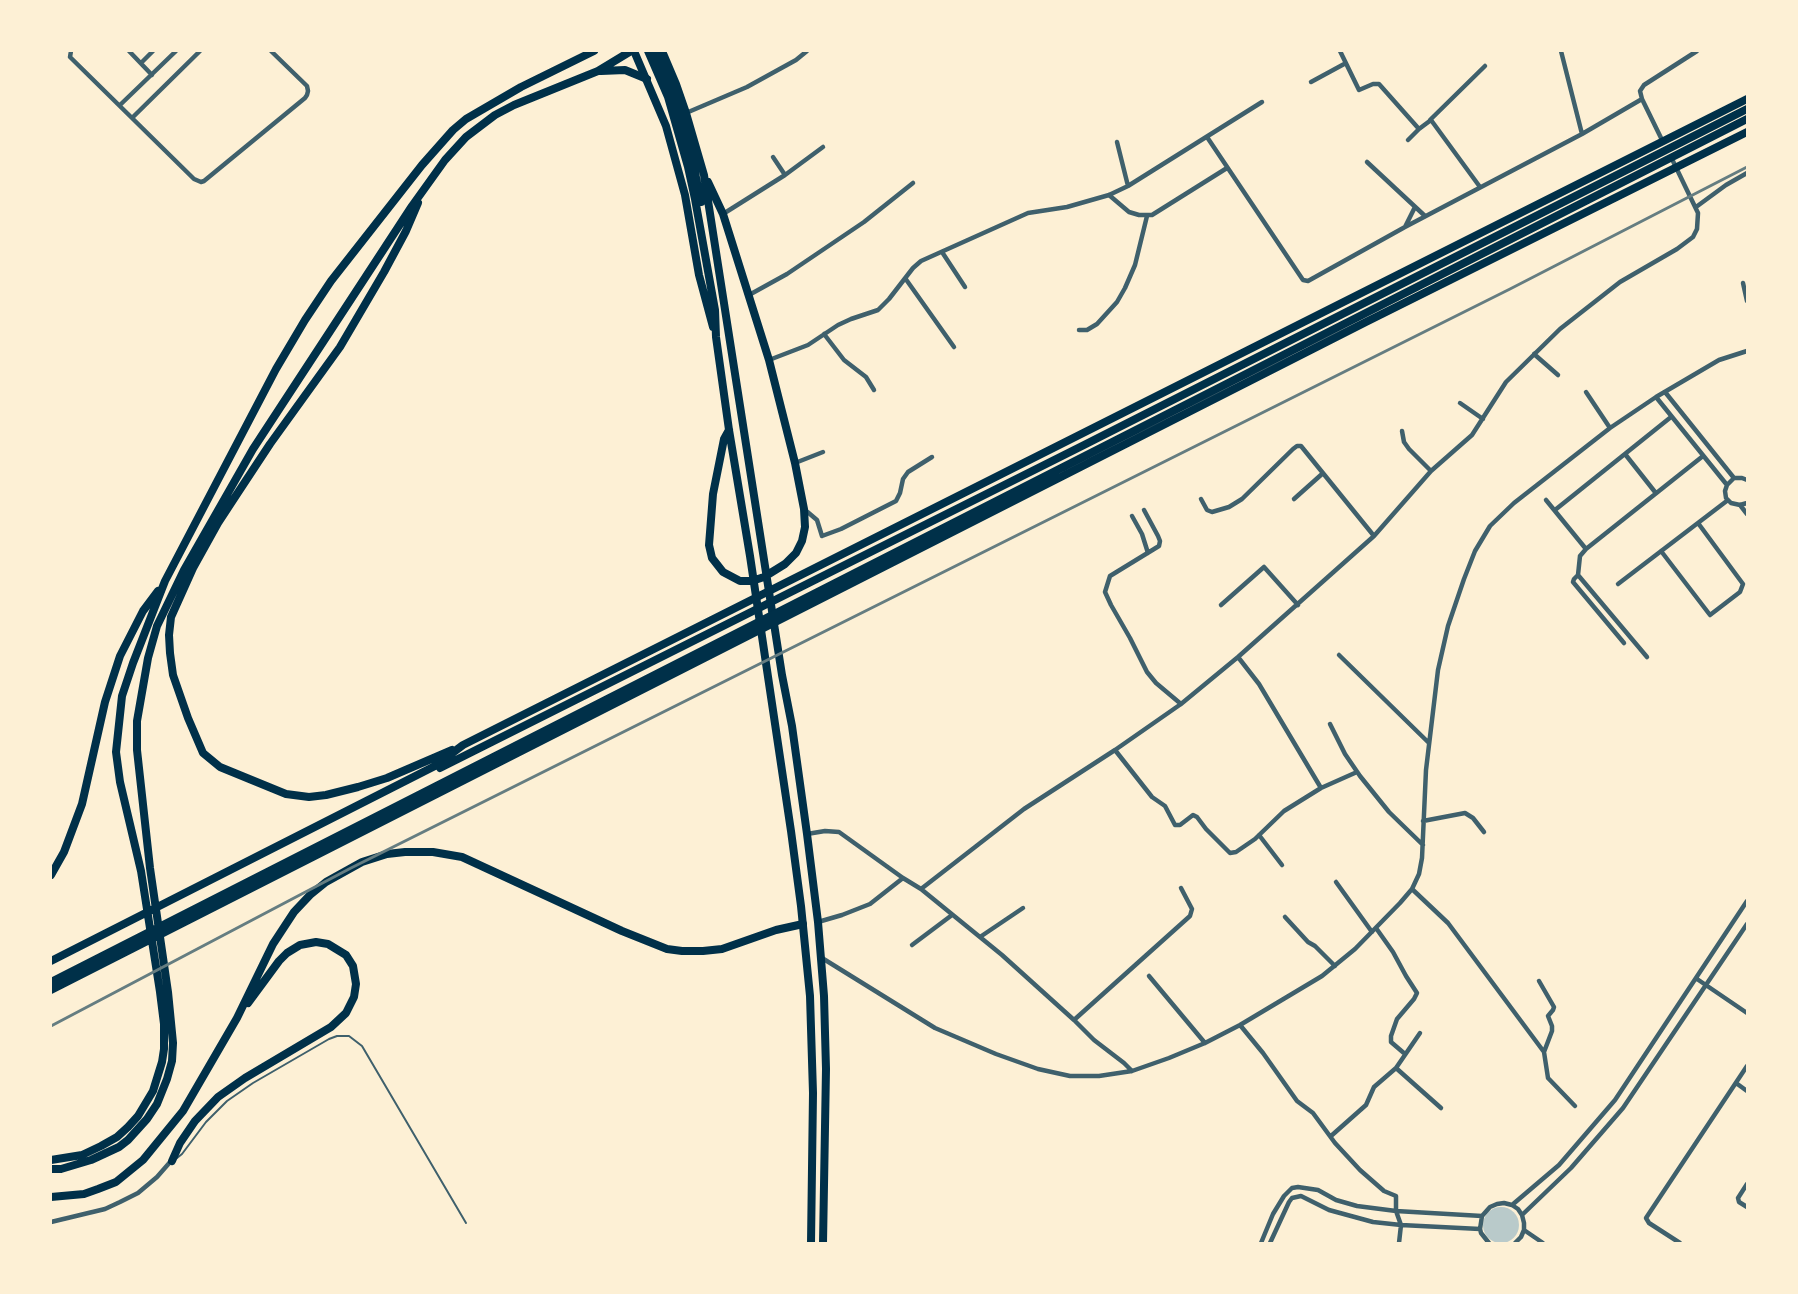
<!DOCTYPE html>
<html>
<head>
<meta charset="utf-8">
<style>
	body { margin:0 }
	#map { position:relative; width:1798px; height:1294px; overflow:hidden; background:#fdf0d5; font-family:Georgia,serif }
	canvas { display:block }
	.frame { position:absolute; inset:0; border:52px solid #fdf0d5; pointer-events:none }
</style>
</head>
<body>
<div id="map">
<canvas width="1798" height="1294"></canvas>
<div class="frame"></div>
</div>
<script>
const g = document.querySelector('canvas').getContext('2d');
g.lineJoin = 'round';
function fillPath(path, color) { g.fillStyle = color; g.fill(path, 'evenodd'); }
const shape = rows => new Path2D(rows.map(r => 'M' + r).join(''));
function strokePath(path, color, width, dash) { g.strokeStyle = color; g.lineWidth = width; g.lineCap = dash ? 'butt' : 'round'; g.setLineDash(dash || []); g.stroke(path); }
fillPath(shape([
	'1483 1225a18 18 0 1 1 36 0a18 18 0 1 1-36 0Z'
]), '#b9caca');
strokePath(shape([
	[177,1158,182,1154,206,1122,227,1101,253,1083,329,1039,337,1036,349,1036,362,1046,466,1223]
]), '#3f606c', 2);
strokePath(shape([
	[71,51,70,57,194,179,201,182,204,181,305,98,307,95,308,91,307,86,271,51],
	[129,51,152,75],
	[1340,51,1359,90,1373,84,1379,84,1419,129,1431,120,1480,187],
	[1561,51,1582,134],
	[141,63,153,51],
	[1311,82,1346,63],
	[120,105,176,51],
	[686,113,747,87,796,60,807,51],
	[133,117,200,51],
	[1430,120,1485,66],
	[1207,137,1303,280,1308,281,1405,227,1582,134,1642,99],
	[1408,140,1419,129],
	[1117,142,1128,186],
	[1663,142,1642,99,1640,91,1644,85,1697,51],
	[773,157,785,175],
	[1367,162,1425,216],
	[1109,195,1129,212,1139,215,1152,215,1227,168],
	[1696,207,1726,185,1747,173],
	[723,214,785,175,823,147],
	[1405,227,1415,207],
	[942,252,965,287],
	[905,278,954,347],
	[1743,283,1747,301],
	[749,295,787,274,864,222,913,183],
	[1079,330,1087,330,1097,324,1117,302,1125,288,1135,265,1147,216],
	[824,334,844,360,866,377,874,390],
	[1534,354,1558,375],
	[769,360,808,345,838,325,851,319,878,310,889,299,913,268,921,261,1028,213,1067,207,1109,195,1128,186,1262,102],
	[1586,392,1610,428],
	[1665,392,1734,478],
	[1656,397,1727,485],
	[1460,403,1483,419],
	[1402,431,1404,442,1409,449,1431,471],
	[1625,454,1655,492],
	[795,463,823,452],
	[1747,480,1742,478,1734,478,1727,485,1725,491,1726,498,1731,503,1740,505,1747,503],
	[1201,499,1207,510,1212,512,1229,507,1242,499,1293,449,1297,446,1301,446,1374,536],
	[1294,499,1322,474],
	[1546,500,1586,549],
	[1740,505,1747,514],
	[804,509,817,520,822,536,841,529,896,501,900,493,903,479,908,472,932,457],
	[1144,510,1158,536,1160,541,1159,546,1110,576,1105,592,1111,605,1130,638,1147,672,1156,683,1181,704],
	[1555,510,1671,417],
	[1132,516,1142,534,1148,553],
	[1661,551,1710,615,1740,592,1743,584,1698,523],
	[1578,575,1574,579,1573,582,1624,643],
	[1618,584,1728,500],
	[1221,605,1264,567,1298,605],
	[1339,655,1429,743],
	[1238,657,1259,684,1321,788],
	[1647,657,1578,575,1580,556,1586,549,1703,456],
	[1330,724,1345,754,1360,776,1389,812,1423,845],
	[1115,750,1152,797,1165,806,1175,825,1180,825,1193,815,1197,817,1206,829,1230,853,1236,852,1255,839,1284,811,1321,788,1357,772],
	[1423,821,1465,813,1473,818,1484,832],
	[807,834,825,831,839,832,903,878,921,889,1002,955,1074,1020,1094,1040,1124,1063,1132,1071],
	[1259,835,1282,865],
	[1336,882,1372,932],
	[921,889,1024,809,1115,750,1181,704,1238,657,1374,536,1431,471,1472,435,1506,382,1560,329,1620,282,1677,249,1693,237,1697,229,1698,213,1671,157],
	[1412,889,1448,923,1544,1052],
	[1285,917,1308,942,1315,946,1335,966],
	[818,922,842,915,870,904,903,878],
	[1376,928,1393,952,1406,976,1417,993,1414,999,1397,1019,1391,1036,1391,1042,1405,1054],
	[980,937,1023,908],
	[912,945,952,915],
	[822,958,935,1028,996,1054,1038,1069,1070,1076,1099,1076,1132,1071,1169,1058,1205,1043,1240,1025,1322,976,1355,949,1400,903,1412,889,1419,874,1422,858,1426,770,1438,670,1448,626,1464,579,1475,551,1490,526,1514,503,1610,428,1656,397,1719,360,1747,351],
	[1149,976,1205,1043],
	[1697,979,1747,1013],
	[1539,981,1554,1007,1553,1010,1548,1016,1552,1026,1552,1031,1544,1052,1548,1078,1575,1106],
	[1074,1020,1190,916,1192,909,1181,888],
	[1240,1025,1263,1053,1297,1101,1313,1113,1335,1143,1360,1170,1384,1191,1396,1196,1396,1211,1401,1225,1399,1243],
	[1396,1068,1441,1108],
	[1736,1083,1747,1091],
	[1331,1136,1366,1105,1374,1087,1396,1068,1420,1033],
	[1747,1184,1738,1198,1739,1202,1747,1207],
	[1512,1205,1559,1165,1615,1100,1747,901],
	[1522,1215,1571,1168,1623,1108,1747,924],
	[51,1222,105,1209,120,1202,138,1193,157,1177,171,1161],
	[1524,1230,1543,1243],
	[1261,1243,1273,1214,1284,1196,1292,1188,1298,1187,1318,1190,1336,1200,1357,1206,1396,1211,1482,1216],
	[1270,1243,1289,1202,1292,1198,1301,1196,1329,1210,1373,1222,1401,1225,1480,1229],
	[1489,1243,1481,1233,1480,1229,1482,1216,1490,1207,1497,1204,1504,1203,1512,1205,1518,1209,1522,1215,1524,1223,1524,1230,1521,1237,1515,1243],
	[1680,1243,1649,1223,1646,1218,1747,1066]
]), '#3f606c', 4.5);
strokePath(shape([
	[634,51,666,126,685,195,699,275,713,327],
	[648,51,668,97,688,167,695,199,715,310,716,337,729,430,750,556,791,831,801,906,810,996,813,1093,811,1243],
	[654,51,676,101,690,148,701,202],
	[662,51,676,84,686,113,704,175,782,675,792,726,807,834,818,922,824,996,826,1069,823,1243],
	[708,182,723,214,769,360,795,463,804,509,805,527,802,541,796,553,785,564,764,577,752,581,740,581,723,572,712,558,709,545,713,494,724,439,729,430]
]), '#003049', 8);
strokePath(shape([
	[601,71,625,70,647,79],
	[418,203,406,231,384,272,340,347,270,444,237,494,218,523,193,568,171,617,169,635,170,653,173,675,188,718,203,753,220,767,286,794,309,797,326,795,358,787,387,778,452,750],
	[440,768,1084,445,1747,109],
	[51,875,64,852,82,804,105,702,120,656,143,611,158,591],
	[51,961,435,766,463,745,1747,99],
	[51,982,1747,119],
	[51,990,1366,322,1747,132],
	[51,1160,82,1155,101,1146,117,1137,128,1127,138,1116,153,1091,162,1062,164,1049,164,1024,160,992,141,871,120,782,116,752,122,696,133,663,165,581,276,369,305,320,331,281,422,165,453,130,466,119,521,87,594,51],
	[172,1161,180,1143,195,1121,218,1097,245,1078,331,1027,346,1013,354,997,356,984,353,966,346,955,328,944,316,942,300,945,287,953,279,961,248,1003],
	[51,1169,61,1169,91,1160,119,1147,128,1140,147,1119,157,1104,167,1079,172,1061,173,1043,168,992,150,868,137,750,137,721,148,658,157,626,184,570,253,449,412,206,445,160,466,137,495,115,514,105,598,71,631,51],
	[51,1197,84,1194,98,1189,116,1182,143,1160,183,1111,237,1018,273,944,294,912,310,895,326,882,362,862,387,854,405,852,433,852,462,857,622,931,667,949,682,951,703,951,722,949,776,930,803,924]
]), '#003049', 8);
strokePath(shape([
	[51,1026,351,868,1510,289,1747,167]
]), '#657d81', 3);
</script>
</body>
</html>
